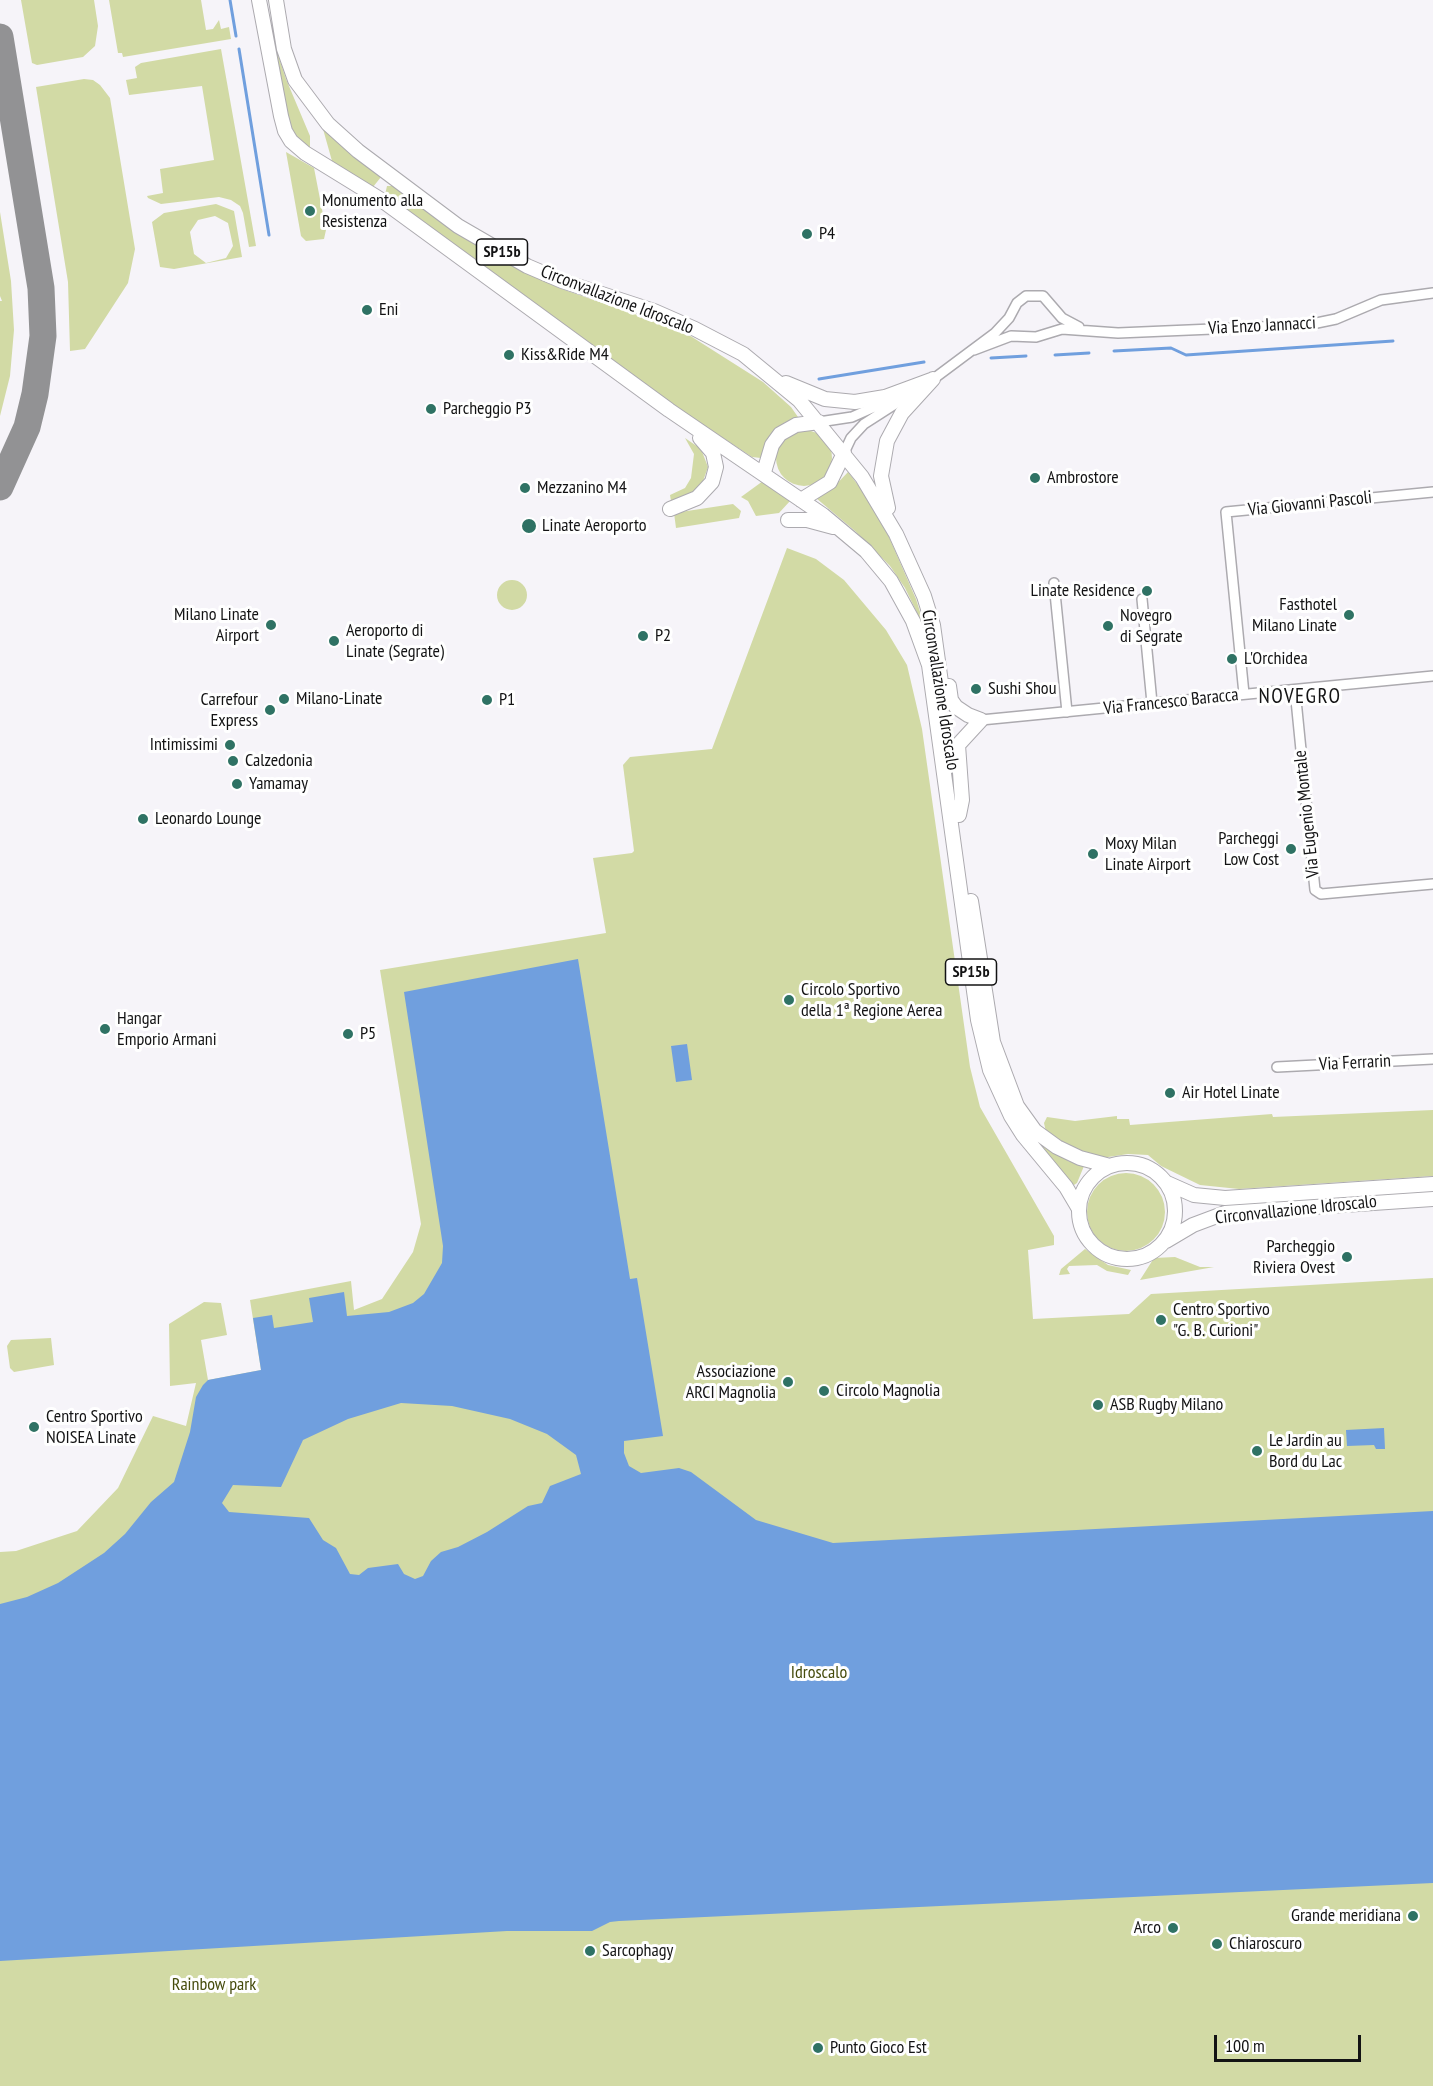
<!DOCTYPE html>
<html>
<head>
<meta charset="utf-8">
<style>
	body { margin:0 }
	#map { position:relative; width:1433px; height:2086px; overflow:hidden; background:#f6f4f9; font-family:"PT Sans Narrow",sans-serif }
	canvas { display:block }
	.scale { position:absolute; left:1214px; top:2035px; width:147px; height:27px; box-sizing:border-box; border:3px solid #131314; border-top:0; padding-left:8px; font-size:18px; line-height:21px; white-space:nowrap; color:#131314; -webkit-text-stroke:4px #fff; paint-order:stroke }
</style>
</head>
<body>
<div id="map">
<canvas width="1433" height="2086"></canvas>
<div class="scale">100 m</div>
</div>
<script>
const g = document.querySelector('canvas').getContext('2d');
g.lineJoin = 'round';
function fillPath(path, color) { g.fillStyle = color; g.fill(path, 'evenodd'); }
const shape = rows => new Path2D(rows.map(r => 'M' + r).join(''));
function strokePath(path, color, width, dash) { g.strokeStyle = color; g.lineWidth = width; g.lineCap = dash ? 'butt' : 'round'; g.setLineDash(dash || []); g.stroke(path); }
function drawText(font, color, halo, rows, align = 'center') {
  g.font = font + ' "PT Sans Narrow",sans-serif'; g.lineWidth = 6; g.setLineDash([]); g.textBaseline = 'middle'; g.strokeStyle = halo; g.fillStyle = color; for (const [text, x, y, turn = 0] of rows) {
    g.save(); g.translate(x, y); g.rotate((+turn || 0) * Math.PI / 180); g.textAlign = isNaN(turn) ? turn : align; if (halo) g.strokeText(text, 0, 0); g.fillText(text, 0, 0); g.restore();
  }
}
fillPath(shape([
	[21,0,94,0,98,26,95,46,83,57,37,65,32,63],
	[109,0,201,0,206,30,213,29,219,20,221,29,229,27,231,39,123,57,122,53,118,53],
	[273,40,286,79,310,136,310,150,299,140,288,124],
	[221,49,256,246,249,247,243,213,240,206,231,200,219,197,161,204,148,198,147,196,163,193,160,169,214,160,202,86,129,95,126,80,137,78,135,67,141,63],
	[84,79,93,80,100,85,110,98,135,249,128,283,85,349,70,351,68,282,36,87],
	[323,129,381,177,373,187,332,161],
	[286,152,314,168,326,230,324,239,306,241,301,236],
	[387,186,393,186,455,232,524,272,559,288,681,330,763,382,791,407,798,417,784,423,772,433,761,458,752,457,673,405,385,195],
	[216,204,234,211,242,257,174,269,160,267,152,222,164,213],
	[215,216,228,223,233,246,226,258,206,263,194,254,190,232,198,220],
	[0,212,11,281,14,330,10,376,0,416,0,301,2,301,0,296],
	'776 458a28 28 0 1 1 56 0a28 28 0 1 1-56 0Z',
	[685,438,701,449,708,467,702,484,692,493,671,501,670,495,685,488,691,478,694,454],
	[848,472,864,493,889,537,916,599,926,631,905,588,890,566,855,531,816,498,831,490],
	[763,481,790,501,779,513,756,516,748,501,741,497],
	[733,504,741,511,739,518,676,528,674,513],
	[787,548,816,559,844,580,886,630,907,665,922,729,970,1067,980,1107,1054,1236,1054,1245,1028,1250,1033,1319,1129,1314,1151,1294,1433,1278,1433,2086,0,2086,0,1552,16,1551,77,1531,118,1488,153,1416,186,1426,196,1383,170,1386,169,1324,204,1302,221,1303,227,1335,201,1340,208,1380,261,1370,250,1300,351,1281,354,1310,382,1299,413,1252,421,1224,380,970,606,933,593,858,632,853,634,851,623,765,630,757,712,749],
	'497 595a15 15 0 1 1 30 0a15 15 0 1 1-30 0Z',
	[1433,1110,1433,1176,1239,1189,1200,1185,1161,1166,1148,1155,1128,1154,1095,1159,1077,1152,1046,1132,1044,1123,1047,1117,1075,1121,1117,1116,1117,1119,1129,1119,1130,1125,1272,1114,1273,1117],
	[1034,1136,1068,1161,1084,1166,1077,1183,1074,1185,1030,1137],
	'1087 1212a39 39 0 1 1 78 0a39 39 0 1 1-78 0Z',
	[1085,1249,1108,1265,1131,1270,1128,1275,1107,1271,1097,1265,1069,1266,1067,1269,1070,1274,1059,1275,1061,1269],
	[1175,1257,1200,1267,1214,1267,1140,1280,1154,1258],
	[51,1338,54,1365,14,1372,10,1368,7,1346,11,1340]
]), '#d2daa5');
fillPath(shape([
	[578,959,630,1279,637,1278,663,1436,624,1441,624,1453,629,1466,641,1473,679,1468,691,1472,756,1520,833,1543,1433,1511,1433,1883,619,1921,610,1922,592,1931,507,1931,0,1961,0,1604,27,1597,58,1583,104,1553,125,1534,151,1502,174,1482,190,1432,196,1397,203,1385,208,1380,261,1370,253,1318,272,1315,274,1328,313,1322,309,1298,344,1292,347,1316,389,1312,413,1303,424,1294,442,1263,443,1246,404,992],
	[401,1403,452,1406,510,1419,547,1434,576,1455,581,1474,550,1486,542,1503,528,1506,487,1532,458,1547,441,1552,431,1561,423,1576,415,1579,404,1574,398,1564,368,1568,359,1575,350,1574,336,1548,323,1540,309,1518,229,1512,222,1503,233,1485,281,1487,303,1440,348,1419],
	[687,1044,692,1080,676,1082,671,1046],
	[1384,1428,1385,1449,1376,1449,1374,1445,1347,1446,1346,1430]
]), '#709fde');
strokePath(shape([
	[230,0,236,36],
	[239,49,269,235],
	[1114,351,1171,348,1186,355,1393,341],
	[1055,355,1089,353],
	[991,358,1026,356],
	[819,379,924,362]
]), '#709fde', 3);
strokePath(shape([
	[0,37,41,288,43,336,35,394,27,427,0,487]
]), '#929294', 27);
const street = shape([
	[974,350,1011,336,1036,337,1062,329,1118,333,1307,325,1336,319,1381,300,1433,293],
	[928,383,995,333,1009,318,1017,303,1026,296,1043,296,1062,318,1079,327],
	[819,422,852,417,888,401],
	[844,453,851,438,864,424,917,390],
	[1054,583,1067,712],
	[1142,599,1152,703],
	[1295,690,1315,890,1321,894,1433,884],
	[1244,694,1226,512,1433,492],
	[981,720,1433,676],
	[1277,1067,1433,1059]
]);
const primary = shape([
	[259,0,281,116,285,131,291,141,305,153,383,201,669,410,823,515,866,551,891,581,913,621,929,665,978,1020,990,1070,1011,1116,1023,1135,1066,1187,1079,1209],
	[276,0,284,49,295,80,328,124,358,151,458,226,527,266,562,281,654,311,695,329,743,354,799,400,862,477,896,534,924,596,933,625,944,704],
	[786,383,825,399,855,402,885,397,931,380],
	[764,472,772,445,780,434,796,425,819,422],
	[801,500,830,482,844,453],
	[888,508,881,476,887,441,902,413,933,379],
	[670,509,697,498,712,482,716,467,713,453,700,438],
	[788,520,807,520,833,527],
	[949,686,951,700,956,707,968,715,981,720,958,745,962,800,959,815],
	[971,901,993,1042,1017,1106,1035,1131,1057,1147,1080,1158,1110,1166],
	'1079 1211a48 48 0 1 1 96 0a48 48 0 1 1-96 0Z',
	[1167,1183,1194,1195,1225,1198,1433,1184],
	[1166,1241,1193,1225,1225,1213,1433,1199]
]);
strokePath(street, '#acaaaf', 12);
strokePath(primary, '#acaaaf', 16);
strokePath(street, '#fff', 9);
strokePath(primary, '#fff', 14);
for (const [x, y, r, color] of [
	[310,211,6,"#2f7264"],
	[807,234,6,"#2f7264"],
	[367,310,6,"#2f7264"],
	[509,355,6,"#2f7264"],
	[431,409,6,"#2f7264"],
	[1035,478,6,"#2f7264"],
	[525,488,6,"#2f7264"],
	[529,526,8,"#2f7264"],
	[1147,591,6,"#2f7264"],
	[1349,615,6,"#2f7264"],
	[271,625,6,"#2f7264"],
	[1108,626,6,"#2f7264"],
	[643,636,6,"#2f7264"],
	[334,641,6,"#2f7264"],
	[1232,659,6,"#2f7264"],
	[976,689,6,"#2f7264"],
	[284,699,6,"#2f7264"],
	[487,700,6,"#2f7264"],
	[270,710,6,"#2f7264"],
	[230,745,6,"#2f7264"],
	[233,761,6,"#2f7264"],
	[237,784,6,"#2f7264"],
	[143,819,6,"#2f7264"],
	[1291,849,6,"#2f7264"],
	[1093,854,6,"#2f7264"],
	[789,1000,6,"#2f7264"],
	[105,1029,6,"#2f7264"],
	[348,1034,6,"#2f7264"],
	[1170,1093,6,"#2f7264"],
	[1347,1257,6,"#2f7264"],
	[1161,1320,6,"#2f7264"],
	[788,1382,6,"#2f7264"],
	[824,1391,6,"#2f7264"],
	[1098,1405,6,"#2f7264"],
	[34,1427,6,"#2f7264"],
	[1257,1451,6,"#2f7264"],
	[1413,1916,6,"#2f7264"],
	[1173,1928,6,"#2f7264"],
	[1217,1944,6,"#2f7264"],
	[590,1951,6,"#2f7264"],
	[818,2048,6,"#2f7264"]
]) { const dot = new Path2D(); dot.arc(x, y, r, 0, 2 * Math.PI); g.fillStyle = color; g.fill(dot); strokePath(dot, '#fff', 2); }
for (const [x, y, w] of [
	[502,252,51],
	[971,972,51]
]) { const box = new Path2D(); box.roundRect(x - w / 2, y - 13, w, 26, 4.5); g.fillStyle = '#fff'; g.fill(box); strokePath(box, '#131314', 1.5); }
drawText('bold 16px', '#131314', null, [
	["SP15b",502,252],
	["SP15b",971,972]
]);
drawText('18px', '#131314', '#fff', [
	["Monumento alla",322,201],
	["Resistenza",322,222],
	["P4",819,234],
	["Eni",379,310],
	["Kiss&Ride M4",521,355],
	["Parcheggio P3",443,409],
	["Ambrostore",1047,478],
	["Mezzanino M4",537,488],
	["Linate Aeroporto",542,526],
	["Linate Residence",1135,591,"right"],
	["Fasthotel",1337,605,"right"],
	["Milano Linate",1337,626,"right"],
	["Milano Linate",259,615,"right"],
	["Airport",259,636,"right"],
	["Novegro",1120,616],
	["di Segrate",1120,637],
	["Aeroporto di",346,631],
	["Linate (Segrate)",346,652],
	["P2",655,636],
	["L'Orchidea",1244,659],
	["Sushi Shou",988,689],
	["Milano-Linate",296,699],
	["Carrefour",258,700,"right"],
	["Express",258,721,"right"],
	["P1",499,700],
	["Intimissimi",218,745,"right"],
	["Calzedonia",245,761],
	["Yamamay",249,784],
	["Leonardo Lounge",155,819],
	["Parcheggi",1279,839,"right"],
	["Low Cost",1279,860,"right"],
	["Moxy Milan",1105,844],
	["Linate Airport",1105,865],
	["Circolo Sportivo",801,990],
	["della 1ª Regione Aerea",801,1011],
	["Hangar",117,1019],
	["Emporio Armani",117,1040],
	["P5",360,1034],
	["Air Hotel Linate",1182,1093],
	["Parcheggio",1335,1247,"right"],
	["Riviera Ovest",1335,1268,"right"],
	["Centro Sportivo",1173,1310],
	["\"G. B. Curioni\"",1173,1331],
	["Associazione",776,1372,"right"],
	["ARCI Magnolia",776,1393,"right"],
	["Circolo Magnolia",836,1391],
	["ASB Rugby Milano",1110,1405],
	["Centro Sportivo",46,1417],
	["NOISEA Linate",46,1438],
	["Le Jardin au",1269,1441],
	["Bord du Lac",1269,1462],
	["Grande meridiana",1401,1916,"right"],
	["Arco",1161,1928,"right"],
	["Chiaroscuro",1229,1944],
	["Sarcophagy",602,1951],
	["Punto Gioco Est",830,2048]
], 'left');
drawText('18px', '#131314', '#fff', [
	["Circonvallazione Idroscalo",617,300,21],
	["Via Enzo Jannacci",1262,326,-3],
	["Via Giovanni Pascoli",1310,504,-6],
	["Circonvallazione Idroscalo",940,690,81],
	["Via Francesco Baracca",1171,702,-6],
	["Via Eugenio Montale",1307,814,-96],
	["Via Ferrarin",1355,1063,-3],
	["Circonvallazione Idroscalo",1296,1210,-6]
]);
drawText('18px', '#464c0d', '#fff', [
	["Idroscalo",819,1673],
	["Rainbow park",214,1985]
]);
g.letterSpacing = '1.5px';
drawText('21px', '#131314', '#fff', [
	["NOVEGRO",1300,697]
]);
g.letterSpacing = '0px';
</script>
</body>
</html>
